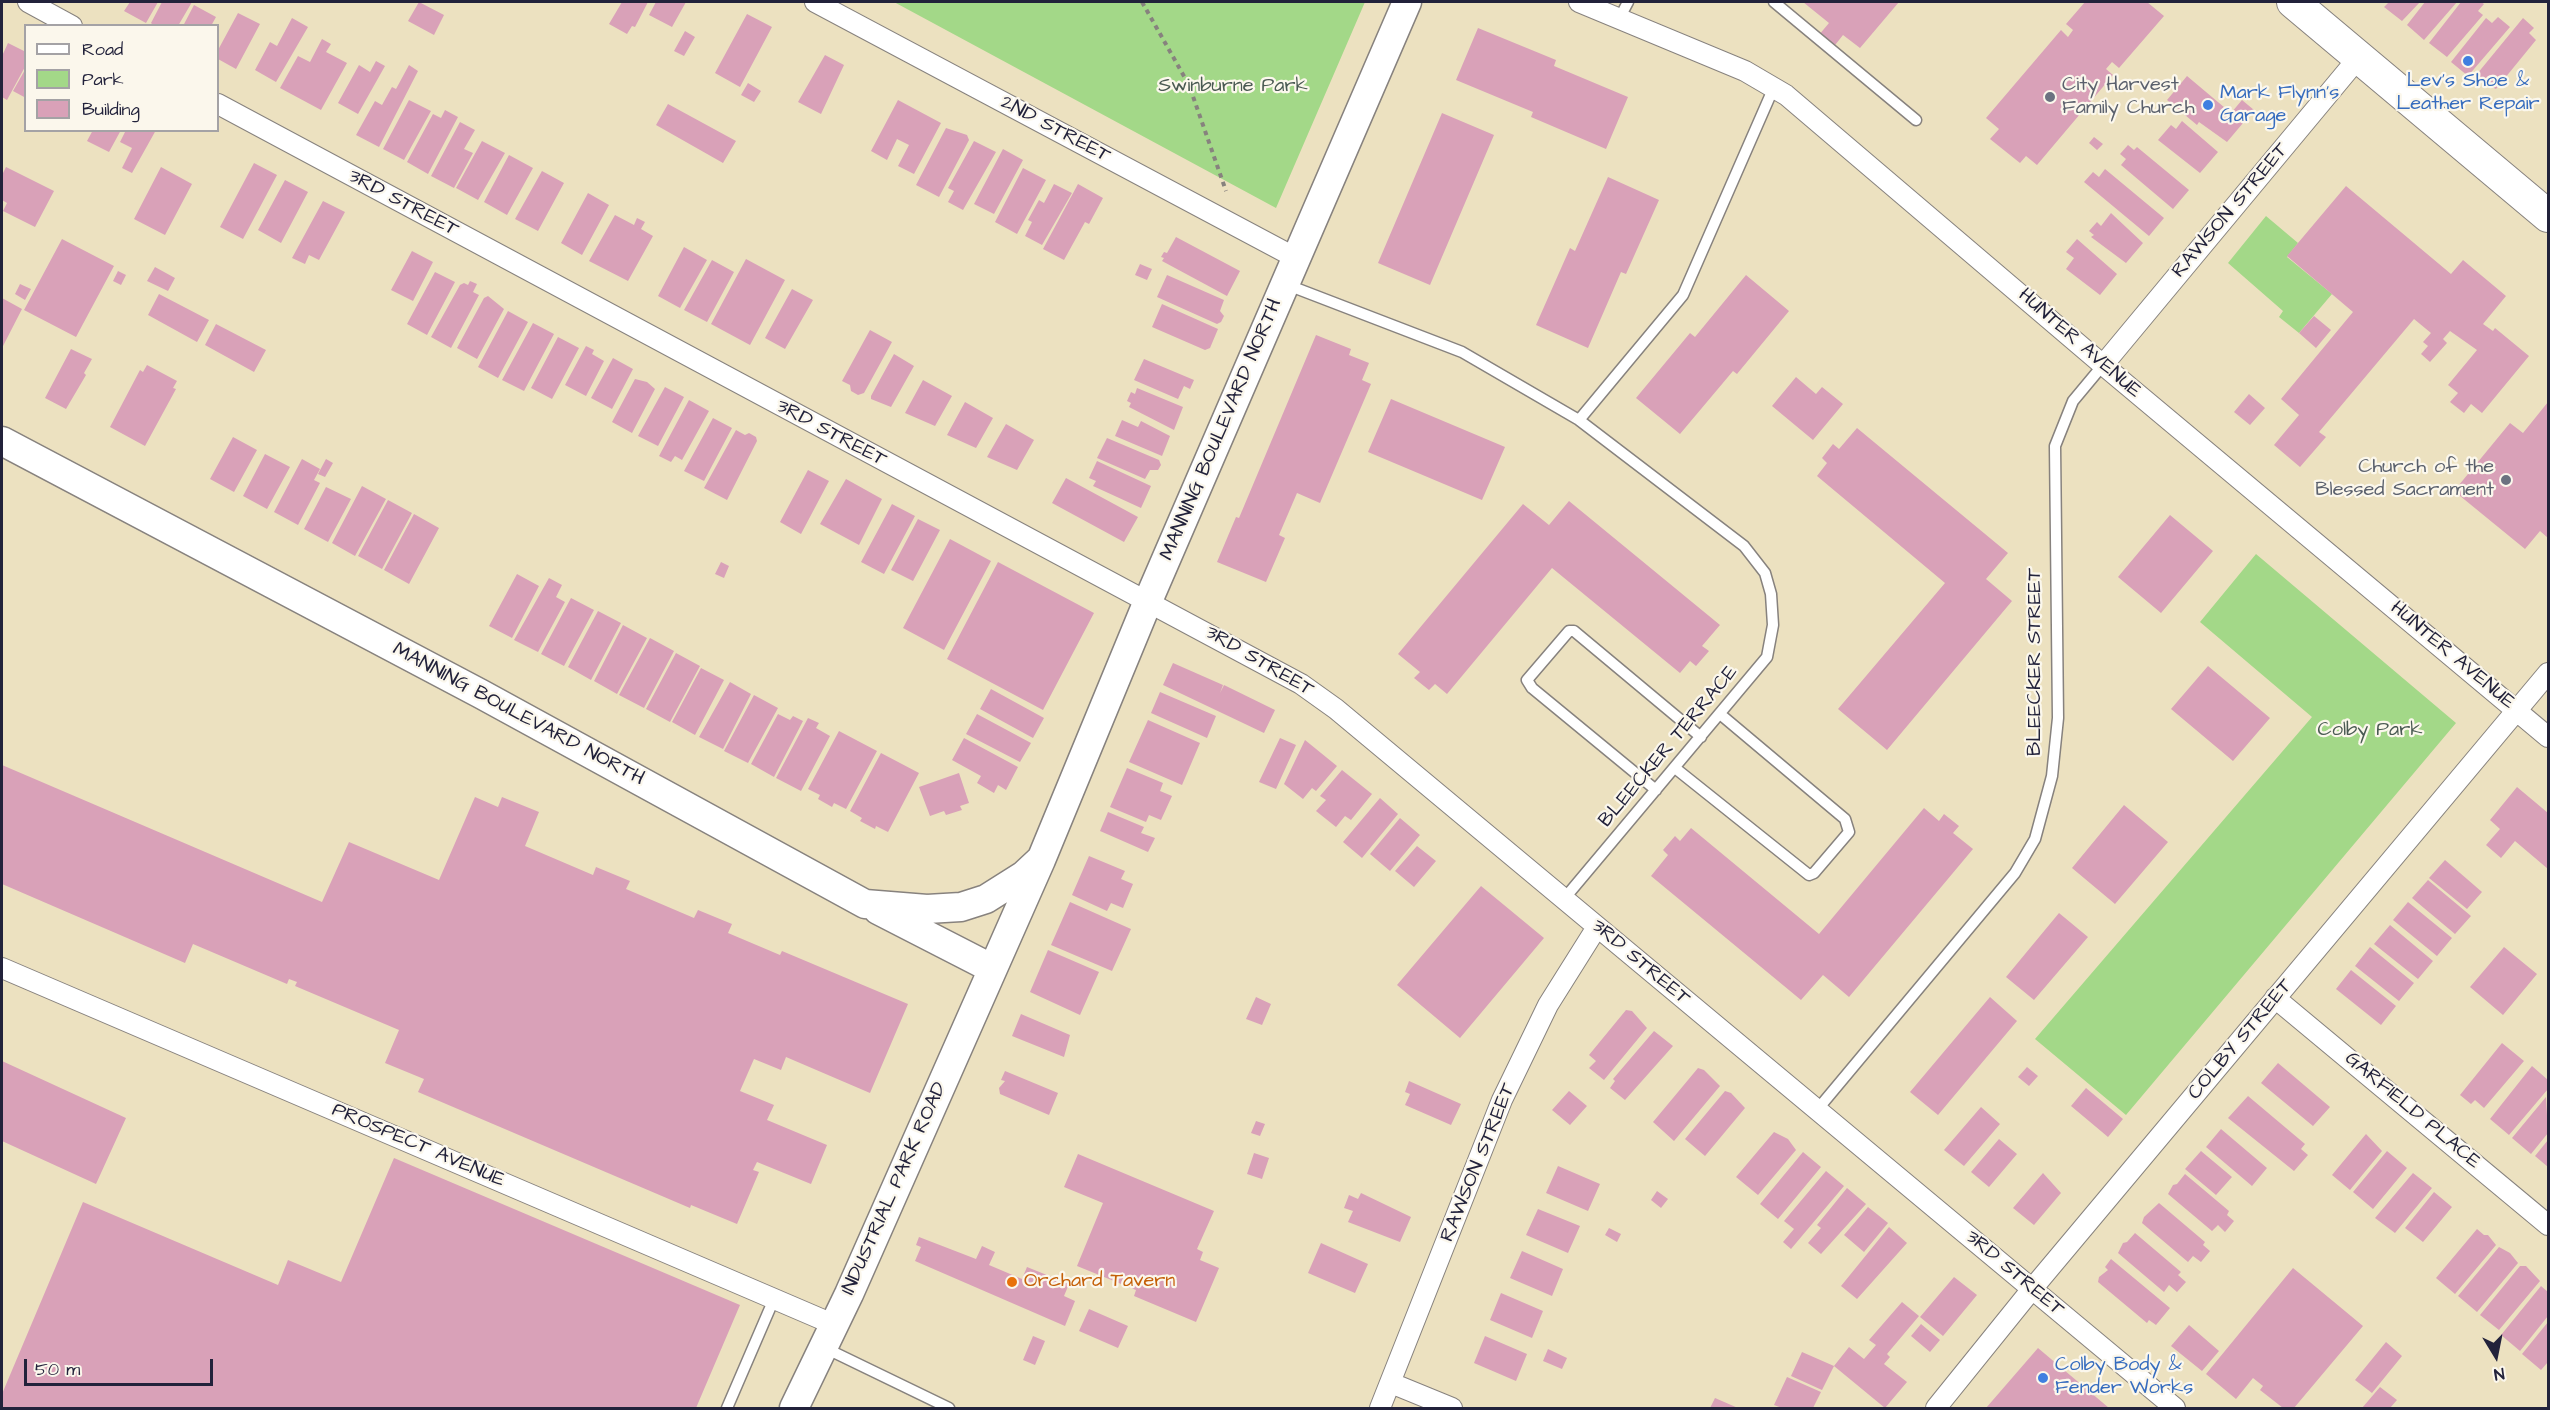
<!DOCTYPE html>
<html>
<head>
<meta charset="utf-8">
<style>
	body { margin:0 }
	#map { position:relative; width:2550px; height:1410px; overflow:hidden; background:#ece1c0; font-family:"Architects Daughter",sans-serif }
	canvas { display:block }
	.frame { position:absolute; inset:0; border:3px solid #22223b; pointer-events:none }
	.legend { position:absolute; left:24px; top:24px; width:195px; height:108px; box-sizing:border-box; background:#fbf7ec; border:2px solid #a4a2a5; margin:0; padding:8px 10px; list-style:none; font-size:18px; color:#22223b }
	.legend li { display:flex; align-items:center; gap:12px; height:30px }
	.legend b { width:30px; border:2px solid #a4a2a5 }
	.north { position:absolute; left:2466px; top:1326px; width:60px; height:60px; -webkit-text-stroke:4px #fbf7ec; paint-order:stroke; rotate:170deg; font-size:16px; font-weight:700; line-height:24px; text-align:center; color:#22223b }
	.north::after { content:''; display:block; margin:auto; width:21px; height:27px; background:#22223b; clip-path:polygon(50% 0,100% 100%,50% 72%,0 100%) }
	.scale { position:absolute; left:24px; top:1359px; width:189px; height:27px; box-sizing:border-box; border:3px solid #22223b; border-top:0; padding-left:8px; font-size:18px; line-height:21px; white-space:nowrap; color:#22223b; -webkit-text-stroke:4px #fbf7ec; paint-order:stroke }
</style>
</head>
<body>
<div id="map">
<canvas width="2550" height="1410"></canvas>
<div class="frame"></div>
<ul class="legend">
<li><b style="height:8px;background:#fff"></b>Road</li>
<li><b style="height:16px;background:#a3d888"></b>Park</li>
<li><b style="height:16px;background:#d9a1b8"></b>Building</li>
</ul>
<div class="north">N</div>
<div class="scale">50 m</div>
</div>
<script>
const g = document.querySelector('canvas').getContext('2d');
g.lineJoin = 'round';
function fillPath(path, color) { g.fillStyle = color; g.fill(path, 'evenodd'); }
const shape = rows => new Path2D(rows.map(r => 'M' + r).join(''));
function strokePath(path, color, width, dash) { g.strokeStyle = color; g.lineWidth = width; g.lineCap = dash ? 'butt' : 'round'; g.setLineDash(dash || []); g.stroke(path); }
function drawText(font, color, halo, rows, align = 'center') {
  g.font = font + ' "Architects Daughter",sans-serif'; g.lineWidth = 4.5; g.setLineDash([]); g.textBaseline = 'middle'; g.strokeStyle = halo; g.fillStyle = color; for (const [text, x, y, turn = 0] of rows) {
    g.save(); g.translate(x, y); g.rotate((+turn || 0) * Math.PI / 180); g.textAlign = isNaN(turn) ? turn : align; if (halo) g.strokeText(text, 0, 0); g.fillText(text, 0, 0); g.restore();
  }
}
fillPath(shape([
	[894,2,1365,2,1276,208],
	[2266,216,2298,243,2287,257,2332,294,2299,333,2279,317,2283,311,2228,263],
	[2256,554,2456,723,2126,1115,2035,1039,2312,717,2200,622]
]), '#a3d888');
fillPath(shape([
	[130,2,158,2,146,23,124,11],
	[162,2,192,2,178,26,154,26,151,23],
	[419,2,444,15,434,35,408,21],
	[622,2,648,2,635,27,632,26,627,34,609,24],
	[656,2,686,2,672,27,649,15],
	[1803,2,1899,2,1860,48,1843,35,1828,54,1813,42,1829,23],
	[2085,2,2147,2,2164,16,2119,68,2112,62,2106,69,2113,75,2037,165,2026,156,2020,163,1990,139,1999,129,1986,118,2061,30,2068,37,2073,30,2066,24],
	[2389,2,2420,2,2402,21,2384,7],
	[2425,2,2457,2,2424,40,2407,25],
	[2461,2,2481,2,2484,4,2478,11,2483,15,2447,57,2429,43],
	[194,5,216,17,211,26,183,26],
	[238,13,260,24,236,69,218,59,218,50],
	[747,14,772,27,740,87,715,73],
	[2498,17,2510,27,2468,76,2451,62,2486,18,2492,23],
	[292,18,308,27,276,82,255,70,270,42,277,46],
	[2523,18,2534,28,2529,33,2536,40,2496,89,2485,84,2477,74],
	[1478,28,1556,60,1554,66,1628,97,1606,149,1531,117,1533,112,1456,80],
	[685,31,695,37,684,56,674,51],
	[322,39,331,44,326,52,347,63,321,110,280,88,298,56,310,62],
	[8,43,26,52,26,65,7,100,2,97,2,56],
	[825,55,844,65,821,114,798,102],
	[376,61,385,66,358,114,338,103,359,65,370,72],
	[409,65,418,71,379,147,356,135,375,101,382,105,392,87,396,89],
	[26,68,26,98,13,91],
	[2187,76,2231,113,2242,100,2254,110,2227,142,2199,122,2197,125,2167,100],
	[748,83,761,91,754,102,741,95],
	[409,100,431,111,404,160,383,149],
	[898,100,941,123,914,174,898,166,909,145,897,139,887,160,871,151],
	[668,104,736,141,723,163,656,125],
	[445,110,458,117,428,174,407,162,433,114,441,118],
	[1442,113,1494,135,1430,285,1378,263],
	[2182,121,2218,152,2200,173,2158,140,2171,125,2176,129],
	[460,122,475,130,464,149,473,153,454,188,431,176],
	[946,128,967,135,969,140,939,197,916,185],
	[93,130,121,130,109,152,87,141],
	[126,130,156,130,132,173,122,168,132,148,120,142],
	[2094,137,2103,144,2097,150,2089,143],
	[482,141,505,153,478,200,456,188],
	[974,141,996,152,963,210,948,202,954,191,948,188],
	[2128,145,2134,150,2137,147,2189,190,2173,209,2121,165,2126,159,2120,154],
	[1003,149,1023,160,994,214,974,204],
	[509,155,533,168,507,215,484,202],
	[254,163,277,175,243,239,220,227],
	[6,167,54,191,35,227,3,211,7,203,2,200,2,175],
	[161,167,192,184,165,235,134,219],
	[1023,168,1046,180,1017,234,995,222],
	[2105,169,2164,218,2149,236,2084,182,2093,172,2099,177],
	[542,171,564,183,538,231,515,219],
	[1608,177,1659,200,1626,274,1621,272,1588,348,1536,325,1570,248,1575,251],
	[285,180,308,192,281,243,258,230],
	[1054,184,1072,193,1042,245,1025,236,1032,222,1028,220,1039,200,1044,203],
	[1078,184,1103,198,1089,224,1085,222,1064,260,1043,249],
	[2346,186,2451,274,2463,260,2506,296,2483,324,2493,331,2495,328,2529,356,2482,413,2471,404,2464,413,2450,402,2458,393,2448,385,2477,350,2450,331,2443,339,2447,343,2430,362,2421,354,2428,346,2423,342,2431,333,2414,319,2319,432,2326,437,2300,467,2274,445,2299,415,2281,399,2353,312,2287,256],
	[588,193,609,205,582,255,561,243],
	[323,201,345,212,319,260,309,255,305,264,292,258],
	[2111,213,2143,243,2126,263,2091,237,2094,235,2089,231,2097,222,2101,226],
	[615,215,634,225,637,218,645,222,641,229,653,236,628,281,589,261],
	[1176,237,1240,271,1227,296,1162,261,1164,258,1161,257,1164,252,1167,253],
	[62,239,114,266,76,337,24,310],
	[2077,239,2117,274,2100,295,2066,269,2074,258,2066,252],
	[684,247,707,260,680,308,658,296],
	[412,251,433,262,413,301,391,290],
	[746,259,785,280,750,345,711,324],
	[712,260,734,272,707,322,684,310],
	[1140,264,1152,269,1147,280,1135,275],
	[155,267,175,278,168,291,147,281],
	[118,271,126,275,121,285,113,281],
	[435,272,455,282,427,335,407,324],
	[1167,275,1224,300,1220,311,1224,316,1221,322,1217,324,1157,297],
	[1746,275,1789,311,1737,374,1733,371,1680,434,1636,398,1690,333,1695,337],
	[470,281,477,284,473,292,479,295,451,348,431,337,460,285,464,283,468,285],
	[20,284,31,289,25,300,15,294],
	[792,289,813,300,785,349,765,338],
	[159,294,209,320,197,342,148,315],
	[488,296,504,309,477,359,457,348,484,298],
	[2,298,22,309,2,348],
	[1162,304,1218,329,1210,348,1205,350,1152,327],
	[508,311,528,322,498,378,478,367],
	[2314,316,2331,330,2316,348,2299,333],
	[533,323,554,334,524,391,502,380],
	[216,324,266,350,254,372,205,345],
	[870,330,892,342,864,393,858,395,851,391,850,385,842,381],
	[1316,335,1351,349,1349,355,1369,363,1362,380,1371,384,1320,503,1297,493,1279,535,1285,538,1266,582,1217,562,1236,517,1239,518],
	[558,337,579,348,552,399,531,388],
	[586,346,594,350,592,354,604,361,586,396,565,385],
	[71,349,92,359,84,373,86,375,66,409,45,398],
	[894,354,914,366,891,407,871,399,871,396],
	[613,358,633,369,612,409,591,398],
	[1144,359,1194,380,1190,389,1184,386,1178,399,1134,380],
	[147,365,177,381,173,388,176,389,145,446,110,427,140,370,143,372],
	[1796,377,1816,394,1822,387,1843,404,1813,440,1772,406],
	[635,379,647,382,655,389,632,433,612,422],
	[923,380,952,396,935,426,905,413],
	[665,387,684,397,658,446,638,436],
	[1137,388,1183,407,1174,430,1129,407,1131,403,1127,401,1131,392,1135,394],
	[2249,394,2265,408,2250,425,2234,412],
	[1391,399,1505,447,1482,500,1368,452],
	[689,400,709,411,682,460,675,456,671,462,659,456],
	[965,402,993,418,976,448,947,435],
	[2548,402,2548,538,2540,531,2525,549,2454,491,2510,423,2523,433],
	[713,418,732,428,704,481,684,471],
	[1122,420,1138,427,1141,421,1170,436,1162,456,1115,436],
	[1006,424,1034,440,1017,470,987,457],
	[1857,428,2008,553,1986,579,2012,601,1887,750,1838,709,1945,583,1817,476,1827,463,1822,458,1833,444,1839,449],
	[736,430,745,435,749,433,756,437,757,441,727,500,704,488],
	[233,437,257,450,234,492,210,479],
	[1107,438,1159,460,1161,465,1158,470,1150,470,1145,479,1097,458],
	[265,454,290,467,267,509,243,496],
	[302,459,320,469,314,480,320,483,298,525,274,512],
	[326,459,333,463,325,477,318,474],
	[1097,461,1151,486,1141,508,1093,486,1096,481,1089,478],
	[808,470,829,481,801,534,780,522],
	[1066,478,1138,517,1124,542,1052,503],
	[846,479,882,499,859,545,820,524],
	[362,486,386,499,355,556,332,543],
	[326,487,351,499,328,542,304,529],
	[388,500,412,513,382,569,358,556],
	[1569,501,1720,625,1702,646,1709,651,1696,666,1690,661,1680,673,1552,568,1447,694,1435,684,1429,690,1414,678,1420,672,1398,654,1523,504,1549,525],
	[892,504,915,516,884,574,861,562],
	[414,514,439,528,409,584,384,570],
	[2170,515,2213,551,2161,613,2118,577],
	[918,519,940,530,913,581,891,570],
	[950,539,991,561,944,650,903,628],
	[721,562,729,566,724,578,715,574],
	[998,562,1094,613,1043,710,947,659],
	[517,574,539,586,512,638,489,626],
	[549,578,562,585,556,597,565,602,538,652,514,640],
	[571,598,594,610,564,666,541,654],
	[598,611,621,623,591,680,568,667],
	[623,625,647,638,617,694,594,681],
	[650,638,674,651,644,708,619,695],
	[676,653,700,666,670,722,646,709],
	[1173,663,1223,685,1220,693,1224,685,1275,710,1264,733,1163,685],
	[2208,666,2270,718,2233,761,2171,709],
	[701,668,724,680,695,735,672,722],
	[730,682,751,694,723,749,699,737],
	[991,689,1044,718,1033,738,980,709],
	[1160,692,1216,716,1207,738,1151,713],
	[754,695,778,708,748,763,724,751],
	[778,714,790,720,793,716,803,721,774,777,751,764],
	[977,714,1031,743,1020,762,966,734],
	[808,718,819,723,816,728,830,736,801,791,776,778],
	[1148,720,1200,743,1182,785,1129,762],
	[839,731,877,751,846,809,834,803,832,807,818,799,820,795,808,789],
	[964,738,1018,767,1006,790,998,785,994,793,977,783,981,776,952,760],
	[1280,738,1296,745,1276,789,1259,782],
	[1305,740,1337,766,1316,791,1312,788,1303,799,1284,784],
	[881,753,919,773,888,832,876,826,875,829,860,821,862,818,850,811],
	[2,765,322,902,349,842,439,880,475,797,498,807,502,797,539,812,525,846,593,875,596,867,630,881,626,889,694,918,698,910,732,924,728,933,780,955,782,951,908,1004,870,1093,786,1057,781,1070,754,1059,740,1091,774,1105,767,1120,827,1145,811,1184,757,1162,753,1170,759,1172,737,1224,691,1205,690,1208,418,1092,424,1079,385,1063,399,1030,295,986,297,982,289,979,287,984,193,944,185,963,2,884],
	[1127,768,1163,783,1160,791,1172,796,1161,820,1149,815,1146,822,1110,807],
	[1342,770,1372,794,1351,820,1345,816,1336,827,1316,811,1326,800,1320,796],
	[959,773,969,803,960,806,962,810,946,815,944,811,930,816,919,787],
	[2517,787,2548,813,2548,869,2515,841,2501,858,2486,845,2500,829,2490,820],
	[1380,798,1398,814,1362,858,1343,842],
	[2124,805,2168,842,2115,904,2072,868],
	[1924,808,1939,821,1944,814,1959,826,1953,833,1973,849,1849,997,1823,975,1801,1000,1651,876,1668,855,1663,850,1675,836,1680,841,1691,828,1819,934],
	[1108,812,1144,827,1141,833,1155,838,1148,852,1100,831],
	[1400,818,1420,835,1390,871,1370,854],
	[1417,846,1436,861,1414,887,1395,871],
	[1089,856,1125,871,1121,879,1133,884,1123,908,1111,903,1107,911,1072,895],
	[2445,860,2482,892,2467,909,2429,878],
	[2428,880,2471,916,2455,934,2412,898],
	[1481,886,1544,938,1460,1038,1397,985],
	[1070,902,1131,929,1112,971,1051,945],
	[2408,902,2452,938,2437,956,2393,920],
	[2059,913,2088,937,2034,1000,2006,977],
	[2390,925,2433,961,2418,979,2374,944],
	[2370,947,2414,983,2399,1001,2355,966],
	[2504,947,2537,974,2503,1015,2470,987],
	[1048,950,1099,972,1080,1015,1030,992],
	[2351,970,2396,1006,2381,1025,2336,989],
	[1256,997,1271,1004,1262,1025,1246,1019],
	[1990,997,2017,1021,1938,1115,1910,1092],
	[1626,1010,1632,1011,1647,1028,1604,1080,1589,1068,1596,1061,1589,1055],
	[1021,1014,1070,1035,1064,1057,1012,1036],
	[1654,1031,1673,1046,1625,1100,1610,1088,1615,1081,1613,1079],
	[2502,1043,2524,1061,2484,1108,2475,1100,2471,1104,2460,1095],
	[2,1061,126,1118,96,1184,2,1141],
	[2278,1063,2330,1107,2313,1126,2261,1083],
	[2532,1066,2548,1080,2548,1089,2509,1135,2490,1119],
	[2027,1067,2038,1076,2029,1086,2018,1077],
	[1698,1068,1704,1070,1720,1086,1674,1141,1653,1122],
	[1005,1071,1058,1093,1049,1115,1000,1094,999,1088,1005,1081,1001,1080],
	[1409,1081,1461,1104,1451,1125,1405,1105,1410,1094,1405,1092],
	[2086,1088,2123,1119,2108,1137,2071,1106],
	[1569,1091,1587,1106,1570,1125,1552,1110],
	[1725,1091,1731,1093,1745,1108,1705,1156,1685,1139],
	[2248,1096,2305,1144,2301,1149,2308,1155,2294,1171,2228,1118],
	[2546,1097,2548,1133,2531,1154,2512,1138],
	[1981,1107,2000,1124,1964,1166,1944,1150],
	[1256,1121,1265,1124,1260,1136,1251,1133],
	[2221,1129,2267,1168,2252,1186,2206,1147],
	[1774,1132,1788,1139,1796,1150,1758,1195,1736,1177],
	[2366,1134,2382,1151,2350,1190,2332,1175],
	[1999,1139,2017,1154,1989,1187,1971,1172],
	[2548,1140,2548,1167,2535,1156],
	[2201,1151,2232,1177,2216,1195,2185,1169],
	[2387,1151,2407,1168,2373,1209,2353,1192],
	[1803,1152,1821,1167,1778,1219,1760,1204],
	[1254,1153,1269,1158,1262,1179,1247,1174],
	[1078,1154,1214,1211,1197,1249,1203,1252,1200,1260,1219,1268,1196,1322,1134,1296,1136,1290,1077,1266,1103,1203,1064,1187],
	[394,1158,740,1305,696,1408,2,1408,2,1394,83,1202,278,1285,288,1260,341,1282],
	[1558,1166,1600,1184,1588,1211,1546,1193],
	[1826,1171,1844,1186,1791,1249,1783,1242,1794,1229,1784,1221],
	[2043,1173,2061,1193,2034,1225,2013,1208],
	[2413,1173,2432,1188,2395,1233,2375,1218],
	[2185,1174,2229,1211,2227,1215,2234,1221,2225,1232,2218,1225,2212,1231,2168,1194,2173,1185,2177,1184],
	[1847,1188,1866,1204,1821,1254,1808,1243,1821,1228,1817,1225],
	[1657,1191,1668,1199,1661,1208,1651,1200],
	[2434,1192,2452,1207,2423,1242,2405,1228],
	[1361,1193,1411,1217,1400,1242,1348,1222,1353,1211,1344,1208,1349,1195,1358,1199],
	[2159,1203,2205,1242,2203,1245,2210,1251,2201,1262,2193,1256,2188,1262,2142,1223,2144,1217],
	[1868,1207,1888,1223,1864,1252,1844,1235],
	[1538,1209,1580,1226,1568,1253,1526,1235],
	[1889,1227,1907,1243,1857,1299,1841,1286],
	[1609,1228,1621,1234,1617,1242,1605,1235],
	[2477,1229,2484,1235,2488,1235,2496,1245,2455,1294,2436,1278],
	[2135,1233,2181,1272,2178,1275,2186,1282,2177,1292,2169,1285,2164,1292,2118,1253,2123,1243,2127,1242],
	[919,1237,976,1259,982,1246,995,1252,989,1265,1022,1279,1027,1267,1069,1284,1064,1296,1075,1301,1065,1326,915,1261,921,1247,916,1245],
	[1321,1243,1368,1264,1355,1293,1308,1273],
	[2499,1247,2510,1253,2518,1263,2477,1312,2458,1296],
	[1522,1251,1563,1269,1552,1296,1510,1278],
	[2111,1259,2170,1308,2156,1325,2149,1320,2147,1323,2098,1282,2099,1277,2108,1270,2105,1267],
	[2520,1266,2526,1266,2540,1281,2499,1330,2480,1315],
	[2293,1268,2363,1326,2294,1408,2283,1408,2260,1390,2263,1386,2253,1378,2236,1399,2206,1374],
	[1954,1277,1977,1295,1943,1336,1920,1317],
	[2541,1286,2548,1292,2548,1316,2520,1351,2501,1335],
	[1501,1293,1543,1311,1532,1338,1490,1320],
	[1902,1302,1919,1316,1887,1354,1890,1357,1884,1364,1907,1382,1885,1408,1834,1366,1849,1347,1864,1359,1876,1345,1869,1340],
	[1089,1309,1128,1326,1118,1348,1079,1331],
	[2548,1322,2548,1362,2541,1370,2522,1354],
	[1921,1324,1940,1340,1930,1352,1911,1336],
	[2189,1325,2219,1351,2202,1371,2171,1346],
	[1033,1336,1045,1341,1035,1365,1023,1360],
	[1485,1336,1527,1354,1516,1381,1474,1363],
	[2386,1342,2402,1356,2372,1393,2355,1380],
	[2038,1348,2109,1408,1986,1408],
	[1548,1349,1567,1358,1562,1369,1543,1361],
	[1802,1352,1834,1366,1822,1390,1791,1376],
	[1787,1377,1821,1392,1813,1408,1782,1408,1774,1405],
	[2380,1387,2397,1400,2390,1408,2362,1408],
	[1715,1398,1738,1408,1710,1408]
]), '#d9a1b8');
const lane = shape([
	[1774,2,1916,120],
	[1619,19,1628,2],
	[1285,284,1462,352,1579,420,1744,546,1765,573,1771,594,1773,625,1767,657,1564,899],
	[1579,420,1683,295,1774,87],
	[1675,768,1809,875,1814,873,1849,832,1845,819,1720,714],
	[1656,790,1532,688,1527,680,1569,631,1574,631,1701,737],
	[1817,1110,2015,873,2035,839,2052,776,2058,718,2055,446,2073,401,2103,365],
	[825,1348,949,1408],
	[727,1408,774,1299]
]);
const street = shape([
	[28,2,72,26],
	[815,2,1296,258],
	[1579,2,1745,71,1786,95,2103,365,2548,737],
	[218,104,1301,684,1336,709,2175,1408],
	[2103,365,2359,57],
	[2,968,835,1325],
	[2275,998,2548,1225],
	[1391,1383,1452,1408],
	[1380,1408,1502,1100,1548,1005,1597,927],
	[1936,1408,2032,1289,2548,673]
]);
const secondary = shape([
	[2,441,481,694,865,904,927,909,961,907,986,899,1024,875,1039,861],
	[878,910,991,968],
	[794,1408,849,1294,1041,860,1148,601,1407,2]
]);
const primary = shape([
	[2293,2,2548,216]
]);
strokePath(lane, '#87827e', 13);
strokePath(street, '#87827e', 22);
strokePath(secondary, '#87827e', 31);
strokePath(primary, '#87827e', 34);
strokePath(shape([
	[1142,2,1189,85,1226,191]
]), '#87827e', 4, [4.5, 4.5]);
strokePath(lane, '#fff', 10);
strokePath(street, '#fff', 20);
strokePath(secondary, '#fff', 28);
strokePath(primary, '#fff', 32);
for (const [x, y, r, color] of [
	[2468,61,6,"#3f7fe0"],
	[2050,97,6,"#6b7280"],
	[2208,105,6,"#3f7fe0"],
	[2506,480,6,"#6b7280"],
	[1012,1282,6,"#e8710a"],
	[2043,1378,6,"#3f7fe0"]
]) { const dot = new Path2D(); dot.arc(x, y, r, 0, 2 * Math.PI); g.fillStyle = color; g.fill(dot); strokePath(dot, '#fbf7ec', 2); }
drawText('20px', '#366cbe', '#fbf7ec', [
	["Lev's Shoe &",2468,82,"center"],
	["Leather Repair",2468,105,"center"],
	["Mark Flynn's",2220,94],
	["Garage",2220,117],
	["Colby Body &",2055,1366],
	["Fender Works",2055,1389]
], 'left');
drawText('20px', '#5b616d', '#fbf7ec', [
	["City Harvest",2062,86],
	["Family Church",2062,109],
	["Church of the",2494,468,"right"],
	["Blessed Sacrament",2494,491,"right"]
], 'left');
drawText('20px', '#495952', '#fbf7ec', [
	["Swinburne Park",1233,87],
	["Colby Park",2370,731]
]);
drawText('20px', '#22223b', '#fbf7ec', [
	["2ND STREET",1055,130,28],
	["3RD STREET",403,204,28],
	["RAWSON STREET",2231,211,-50],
	["HUNTER AVENUE",2079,344,41],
	["MANNING BOULEVARD NORTH",1222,430,-67],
	["3RD STREET",831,434,28],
	["HUNTER AVENUE",2452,656,40],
	["3RD STREET",1259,662,30],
	["BLEECKER STREET",2036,662,-90],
	["MANNING BOULEVARD NORTH",518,715,28],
	["BLEECKER TERRACE",1669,747,-50],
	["3RD STREET",1640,963,40],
	["COLBY STREET",2241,1040,-50],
	["GARFIELD PLACE",2412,1111,40],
	["PROSPECT AVENUE",418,1146,23],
	["RAWSON STREET",1479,1163,-68],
	["INDUSTRIAL PARK ROAD",895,1189,-66],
	["3RD STREET",2014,1274,40]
]);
drawText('20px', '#c56008', '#fbf7ec', [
	["Orchard Tavern",1024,1282]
], 'left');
</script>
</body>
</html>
